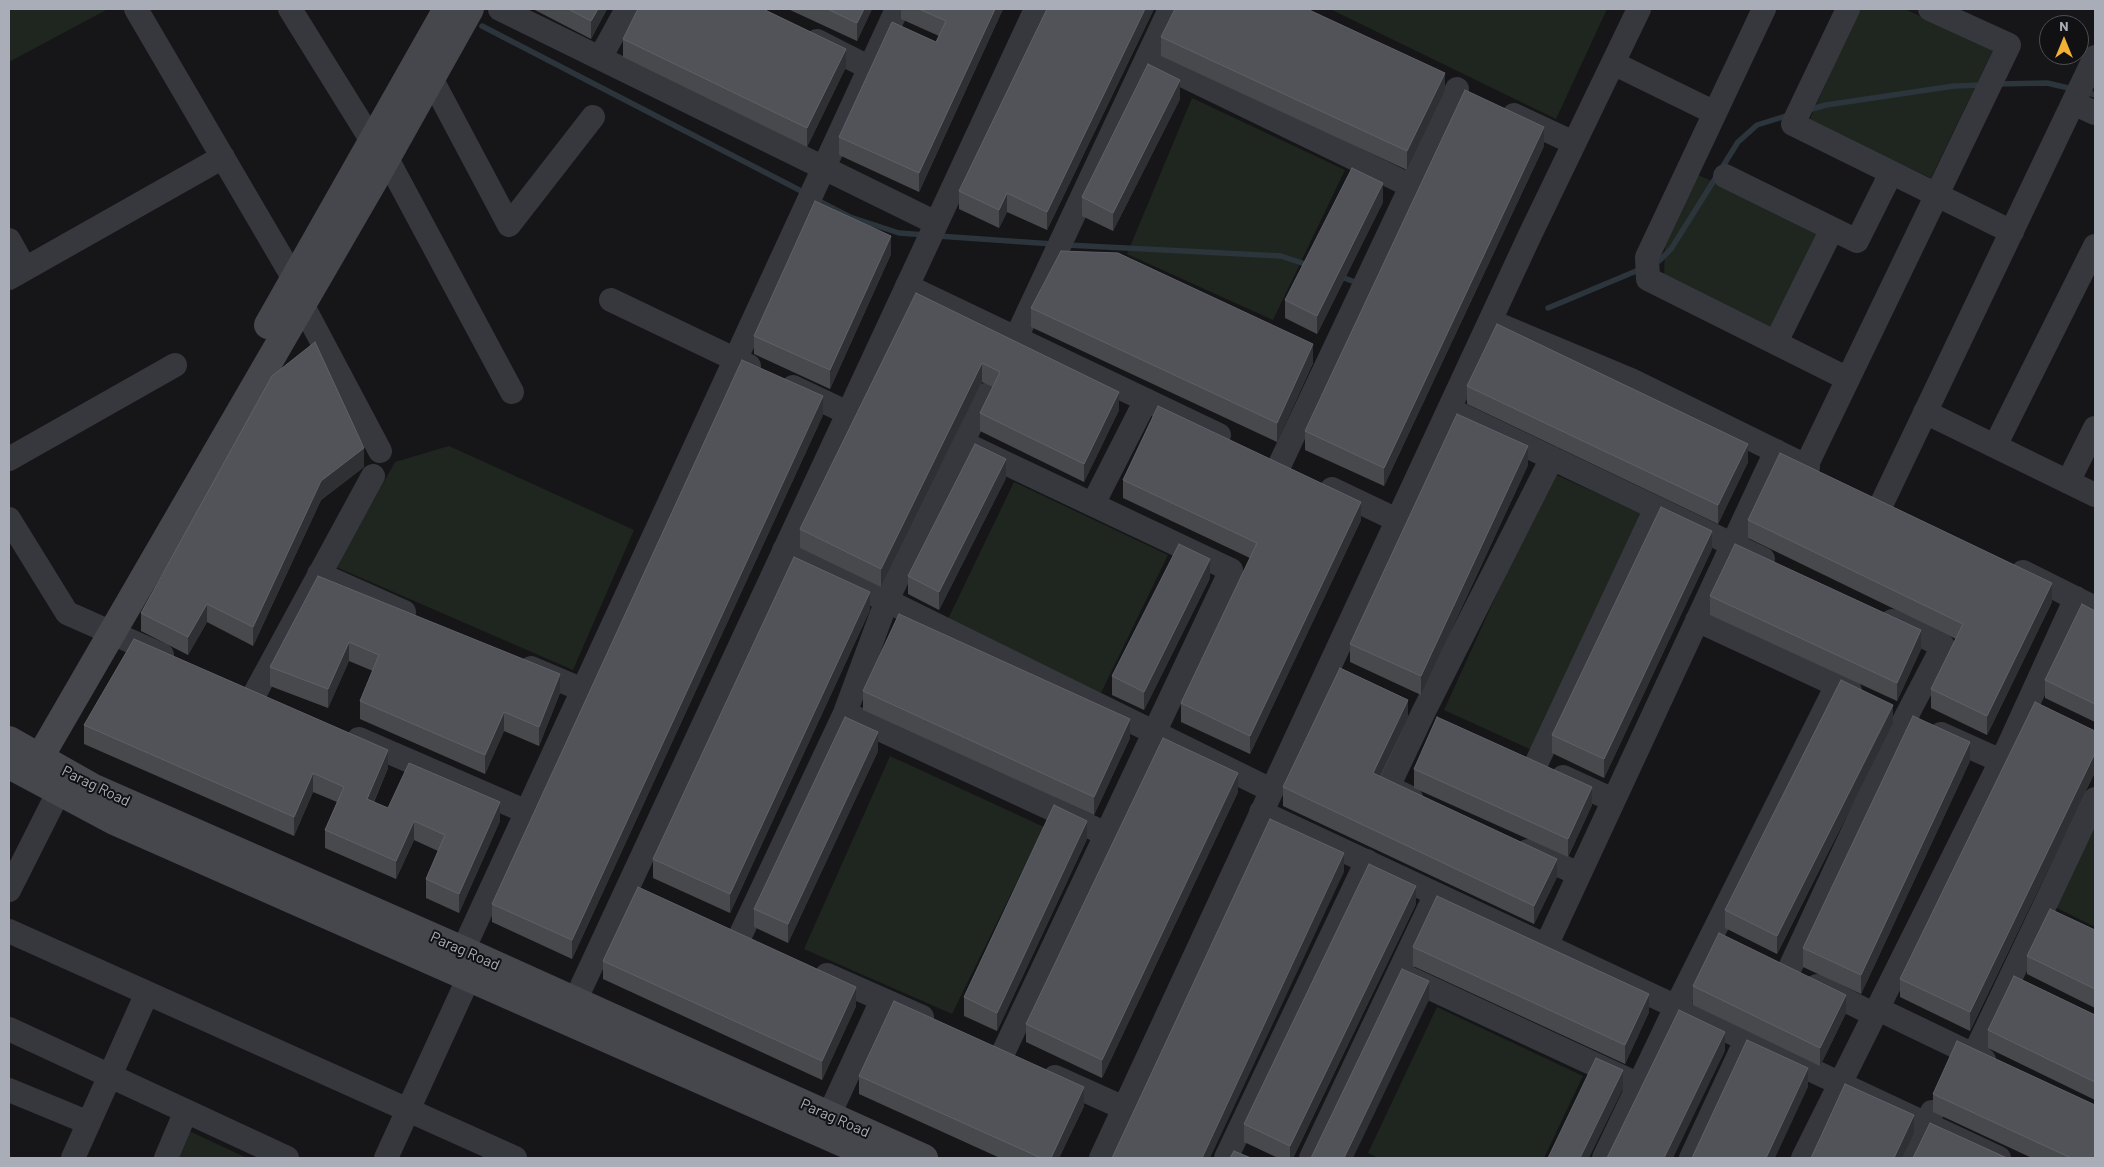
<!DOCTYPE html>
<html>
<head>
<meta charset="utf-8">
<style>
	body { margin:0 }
	#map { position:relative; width:2104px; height:1167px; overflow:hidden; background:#161618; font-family:Barlow,sans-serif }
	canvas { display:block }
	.frame { position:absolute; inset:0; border:10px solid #a8adb8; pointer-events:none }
	.north { position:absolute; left:2039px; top:15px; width:50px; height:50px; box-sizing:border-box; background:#111113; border:1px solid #4d4f55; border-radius:50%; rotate:0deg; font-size:14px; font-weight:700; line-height:20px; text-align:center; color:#a8adb8 }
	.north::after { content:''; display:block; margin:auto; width:18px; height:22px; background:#f2b134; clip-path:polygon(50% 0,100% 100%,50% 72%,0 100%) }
</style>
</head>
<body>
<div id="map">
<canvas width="2104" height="1167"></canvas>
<div class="frame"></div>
<div class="north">N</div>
</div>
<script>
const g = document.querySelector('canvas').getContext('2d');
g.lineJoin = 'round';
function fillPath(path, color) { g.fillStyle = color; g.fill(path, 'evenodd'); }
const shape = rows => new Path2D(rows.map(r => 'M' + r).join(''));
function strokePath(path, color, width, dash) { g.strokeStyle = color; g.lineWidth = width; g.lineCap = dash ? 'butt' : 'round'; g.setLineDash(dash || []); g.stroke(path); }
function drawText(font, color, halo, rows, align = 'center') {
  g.font = font + ' Barlow,sans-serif'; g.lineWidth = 4; g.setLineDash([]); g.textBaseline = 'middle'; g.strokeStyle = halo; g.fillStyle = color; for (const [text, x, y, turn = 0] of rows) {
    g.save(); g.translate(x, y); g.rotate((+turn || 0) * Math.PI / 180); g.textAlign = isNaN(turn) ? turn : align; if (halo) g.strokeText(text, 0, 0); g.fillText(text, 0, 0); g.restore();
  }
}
fillPath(shape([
	[9,9,108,9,9,62],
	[1330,9,1607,9,1556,119],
	[1859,9,1905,9,1993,50,1931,178,1809,121],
	[1192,98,1345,170,1273,320,1127,254],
	[1696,174,1825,233,1777,333,1664,278,1665,240],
	[449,446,634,530,573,670,336,567,395,462],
	[1552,473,1643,514,1534,751,1444,710],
	[1014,482,1168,555,1101,693,948,619],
	[890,756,1044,827,952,1014,804,949],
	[2095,822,2095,927,2053,906],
	[1437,1007,1583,1076,1544,1158,1379,1158,1368,1153],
	[189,1131,247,1158,177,1158]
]), '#1e261f');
strokePath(shape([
	[482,26,807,194],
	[1996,84,2047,83,2073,89],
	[2085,92,2095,95],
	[1808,110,1826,105,1954,86,1984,85],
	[815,199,850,217,899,233,926,235],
	[938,236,1053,244],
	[1067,245,1281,256,1311,266],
	[1654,263,1659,261,1671,249,1738,142,1757,125,1789,115],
	[1339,276,1360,284],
	[1548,308,1641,269]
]), '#2c353c', 5.5);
strokePath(shape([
	[136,9,294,279,302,304,380,451],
	[290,9,372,141],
	[500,9,936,223],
	[1764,9,1647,257,1648,279,1848,379],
	[1848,9,1793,124,2012,232],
	[817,41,870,68],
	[600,58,627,9],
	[1147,58,1411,186],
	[1613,63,1715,113],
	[431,78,509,225,593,117],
	[2073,103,2095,113],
	[1514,115,1574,143],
	[386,157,512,392],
	[1725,176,1857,241,1891,173],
	[9,240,25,269],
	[9,278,223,157],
	[907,286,1219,435],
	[611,300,749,366],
	[1490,321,1631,380,1808,467],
	[1016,338,1170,9],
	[1776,342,1832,229],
	[793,387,848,413],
	[1449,409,1763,559],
	[1925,412,2095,495],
	[961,442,1231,570,1003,1053],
	[1995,446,2095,246],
	[9,459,175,365],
	[1280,464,1457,89],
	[1806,466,2009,45,1930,9],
	[2068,482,2095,428],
	[1332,489,1397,520],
	[1882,503,2095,57],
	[1093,504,1146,400],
	[9,519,67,613,162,655],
	[784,550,1271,790],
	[2023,572,2095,608],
	[319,574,404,612],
	[1697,620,1850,691],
	[531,668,583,690],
	[254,695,373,476],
	[845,713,1106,834],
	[1941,734,2001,761],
	[359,739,527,812],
	[1536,764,1656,508],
	[1563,777,1613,800],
	[1411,798,1388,787,1424,711,1552,458],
	[1261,812,1999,1158],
	[1528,851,1579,874],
	[9,890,67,775],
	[9,931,515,1158],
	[740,936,845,713,887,600,985,395],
	[1546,946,1776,451],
	[463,950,897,9],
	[1788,972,1906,717,1943,646,1892,621],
	[1400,974,1639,1085],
	[827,975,922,1017],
	[1817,986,1875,1015],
	[1878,1009,1984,1060],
	[568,1016,1036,9],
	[9,1029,287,1158],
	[1974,1055,2095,799],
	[1055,1077,1124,1108],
	[9,1090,89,1123],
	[829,1115,882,1000],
	[73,1158,147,993],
	[166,1158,186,1111],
	[386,1158,469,977],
	[1101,1158,1529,237,1639,9],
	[1226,1158,1367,861],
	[1311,1158,1436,894],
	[1604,1158,1676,1007,1837,685],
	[1691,1158,1746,1040],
	[1803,1158,2009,745,2076,598],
	[1912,1158,1932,1112]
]), '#37383d', 24);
strokePath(shape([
	[268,325,447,9],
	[9,740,92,787,463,950,924,1158],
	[9,765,114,821,877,1158],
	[25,767,40,757,376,177,470,9]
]), '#45474d', 28);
fillPath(shape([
	[533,9,607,9,591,39],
	[788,9,872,9,857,41],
	[901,9,1003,9,919,192,839,155,839,137,936,42,939,36,901,19],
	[1154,9,1047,230,1007,212,999,228,959,209,959,191],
	[1161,37,1445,91,1407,170,1161,56],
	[623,39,846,67,807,147,623,57],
	[1180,99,1113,231,1082,216,1082,197],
	[1544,146,1384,486,1305,450,1305,431],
	[1383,202,1317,334,1285,318,1285,300],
	[891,254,830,389,754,354,754,336],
	[916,293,1119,410,1084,482,980,431,980,413,993,387,982,382,881,587,800,548,800,529],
	[1031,308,1313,363,1277,442,1031,327],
	[1467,386,1748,462,1718,524,1467,404],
	[823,415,572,959,492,922,492,904],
	[1528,465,1421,695,1350,662,1350,644],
	[364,467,321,500,253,646,207,622,188,655,141,631,141,613],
	[1006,478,939,610,908,594,908,576],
	[1123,480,1361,520,1250,754,1181,722,1181,703,1250,558,1123,498],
	[1748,520,2052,602,1987,735,1931,708,1931,689,1956,639,1748,538],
	[1712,549,1604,778,1552,753,1552,735],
	[318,576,560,693,539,746,504,731,485,774,360,719,360,701,373,671,349,661,328,708,270,686,270,667],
	[1210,578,1144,710,1112,695,1112,676],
	[1710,596,1921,649,1897,701,1710,615],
	[870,610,730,913,653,878,653,859],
	[2095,611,2095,722,2045,698,2045,680],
	[863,691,1130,738,1094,815,863,710],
	[1408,718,1381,776,1557,877,1534,924,1283,806,1283,787],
	[1893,724,1777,954,1725,928,1725,910],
	[84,725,388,768,374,802,388,808,500,821,459,913,426,898,426,879,438,851,414,840,396,879,325,848,325,830,337,802,313,792,294,836,84,744],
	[2095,731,2095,772,1970,1031,1900,997,1900,979],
	[878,751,788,943,754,927,754,909],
	[1970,761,1861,994,1803,967,1803,948],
	[1414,769,1592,805,1568,857,1414,788],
	[1238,792,1102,1078,1026,1042,1026,1024],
	[1087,839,997,1031,964,1016,964,997],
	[1416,904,1293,1158,1278,1158,1244,1142,1244,1124],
	[2095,930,2095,1008,2027,974,2027,956],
	[1413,947,1649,1012,1625,1064,1413,966],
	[603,961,856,1006,822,1080,603,979],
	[1693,986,1846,1013,1820,1066,1693,1005],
	[2095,1015,2095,1100,1988,1048,1988,1030],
	[859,1076,1084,1106,1059,1158,1000,1158,859,1094],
	[1933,1094,2095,1158,2032,1158,1933,1112]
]), '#47494d');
fillPath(shape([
	[598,9,607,9,591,39,591,21],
	[864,9,872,9,857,41,857,23],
	[995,9,1003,9,919,192,919,173],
	[1145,9,1154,9,1047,230,1047,212],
	[846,49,846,67,807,147,807,128],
	[1445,73,1445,91,1407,170,1407,151],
	[1180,80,1180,99,1113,231,1113,213],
	[1544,127,1544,146,1384,486,1384,468],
	[1383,183,1383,202,1317,334,1317,316],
	[1007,193,1007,212,999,228,999,210],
	[891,236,891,254,830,389,830,370],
	[1313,344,1313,363,1277,442,1277,423],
	[982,363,982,382,881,587,881,569],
	[1119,392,1119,410,1084,482,1084,464],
	[823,396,823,415,572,959,572,940],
	[1748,444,1748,462,1718,524,1718,505],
	[1528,446,1528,465,1421,695,1421,676],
	[364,448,364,467,321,500,253,646,253,627,321,481],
	[1006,459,1006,478,939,610,939,592],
	[1361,502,1361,520,1250,754,1250,736],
	[1712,531,1712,549,1604,778,1604,759],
	[1210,559,1210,578,1144,710,1144,692],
	[2052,583,2052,602,1987,735,1987,716],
	[870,592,870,610,730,913,730,894],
	[207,604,207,622,188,655,188,637],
	[1921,630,1921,649,1897,701,1897,683],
	[349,642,349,661,328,708,328,689],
	[560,674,560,693,539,746,539,727],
	[1408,700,1408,718,1373,791,1373,773],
	[1893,705,1893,724,1777,954,1777,936],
	[504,712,504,731,485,774,485,755],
	[1130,719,1130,738,1094,815,1094,797],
	[878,732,878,751,788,943,788,924],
	[1970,742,1970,761,1861,994,1861,975],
	[388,750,388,768,367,817,367,799],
	[2095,753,2095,772,1970,1031,1970,1012],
	[313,773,313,792,294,836,294,817],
	[1238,773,1238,792,1102,1078,1102,1060],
	[1592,787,1592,805,1568,857,1568,839],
	[500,802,500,821,459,913,459,894],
	[414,821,414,840,396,879,396,861],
	[1087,821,1087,839,997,1031,997,1013],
	[1344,853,1344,872,1210,1158,1202,1158],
	[1557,859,1557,877,1534,924,1534,906],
	[1416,886,1416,904,1293,1158,1290,1158,1290,1146],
	[1429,981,1429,1000,1353,1158,1344,1158],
	[856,987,856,1006,822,1080,822,1061],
	[1649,994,1649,1012,1625,1064,1625,1045],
	[1846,995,1846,1013,1820,1066,1820,1048],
	[1725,1032,1725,1051,1673,1158,1664,1158],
	[1808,1068,1808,1087,1775,1158,1766,1158],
	[1623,1070,1623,1089,1589,1158,1580,1158],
	[1084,1087,1084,1106,1059,1158,1051,1158],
	[1914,1115,1914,1133,1902,1158,1894,1158]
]), '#2f3033');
const building = shape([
	[568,9,598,9,591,21,568,9],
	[638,9,763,9,846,49,807,128,623,39,638,9],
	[827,9,864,9,857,23,827,9],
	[919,9,995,9,919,173,839,137,892,22,936,42,946,21,919,9],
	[1047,9,1145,9,1047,212,1007,193,999,210,959,191,1047,9],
	[1175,9,1307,9,1445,73,1407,151,1161,37,1175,9],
	[1148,64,1180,80,1113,213,1082,197,1148,64],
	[1465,90,1544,127,1384,468,1305,431,1465,90],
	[1352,168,1383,183,1317,316,1285,300,1352,168],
	[815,201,891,236,830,370,754,336,815,201],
	[1061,251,1118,253,1313,344,1277,423,1031,308,1061,251],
	[916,293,1119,392,1084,464,980,413,1000,372,982,363,881,569,800,529,916,293],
	[1497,324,1748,444,1718,505,1467,386,1497,324],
	[315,342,364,448,321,481,253,627,207,604,188,637,141,613,272,376,315,342],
	[742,360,823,396,572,940,492,904,742,360],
	[1158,406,1361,502,1250,736,1181,703,1257,543,1123,480,1158,406],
	[1457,414,1528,446,1421,676,1350,644,1457,414],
	[975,444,1006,459,939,592,908,576,975,444],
	[1780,453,2052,583,1987,716,1931,689,1963,624,1748,520,1780,453],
	[1661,507,1712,531,1604,759,1552,735,1661,507],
	[1179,544,1210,559,1144,692,1112,676,1179,544],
	[1735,544,1921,630,1897,683,1710,596,1735,544],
	[794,557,870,592,730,894,653,859,794,557],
	[318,576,560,674,539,727,504,712,485,755,360,701,379,655,349,642,328,689,270,667,318,576],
	[2082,604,2095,611,2095,704,2045,680,2082,604],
	[899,614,1130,719,1094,797,863,691,899,614],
	[134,639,388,750,367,799,388,808,409,763,500,802,459,894,426,879,445,835,414,821,396,861,325,830,344,787,313,773,294,817,84,725,134,639],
	[1340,668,1408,700,1373,773,1557,859,1534,906,1283,787,1340,668],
	[1841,680,1893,705,1777,936,1725,910,1841,680],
	[2035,702,2095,731,2095,753,1970,1012,1900,979,2035,702],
	[1913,716,1970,742,1861,975,1803,948,1913,716],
	[845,717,878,732,788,924,754,909,845,717],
	[1437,717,1592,787,1568,839,1414,769,1437,717],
	[1163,738,1238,773,1102,1060,1026,1024,1163,738],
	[1054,805,1087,821,997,1013,964,997,1054,805],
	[1270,819,1344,853,1202,1158,1112,1158,1270,819],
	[1369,864,1416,886,1290,1146,1244,1124,1369,864],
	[638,887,856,987,822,1061,603,961,638,887],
	[1437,896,1649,994,1625,1045,1413,947,1437,896],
	[2050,909,2095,930,2095,989,2027,956,2050,909],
	[1719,933,1846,995,1820,1048,1693,986,1719,933],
	[1402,969,1429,981,1344,1158,1311,1158,1402,969],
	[2014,976,2095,1015,2095,1082,1988,1030,2014,976],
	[894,1001,1084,1087,1051,1158,1041,1158,859,1076,894,1001],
	[1679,1010,1725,1032,1664,1158,1607,1158,1679,1010],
	[1747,1040,1808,1068,1766,1158,1692,1158,1747,1040],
	[1957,1041,2095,1105,2095,1158,2071,1158,1933,1094,1957,1041],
	[1596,1058,1623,1070,1580,1158,1548,1158,1596,1058],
	[1845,1084,1914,1115,1894,1158,1811,1158,1845,1084],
	[1930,1123,2007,1158,1913,1158,1930,1123],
	[1234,1151,1251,1158,1230,1158,1234,1151]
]);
fillPath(building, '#525359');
strokePath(building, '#5f6168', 1);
drawText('15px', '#a8adb8', '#111113', [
	["Parag Road",96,786,26],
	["Parag Road",465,951,24],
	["Parag Road",835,1118,24]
]);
</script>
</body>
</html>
